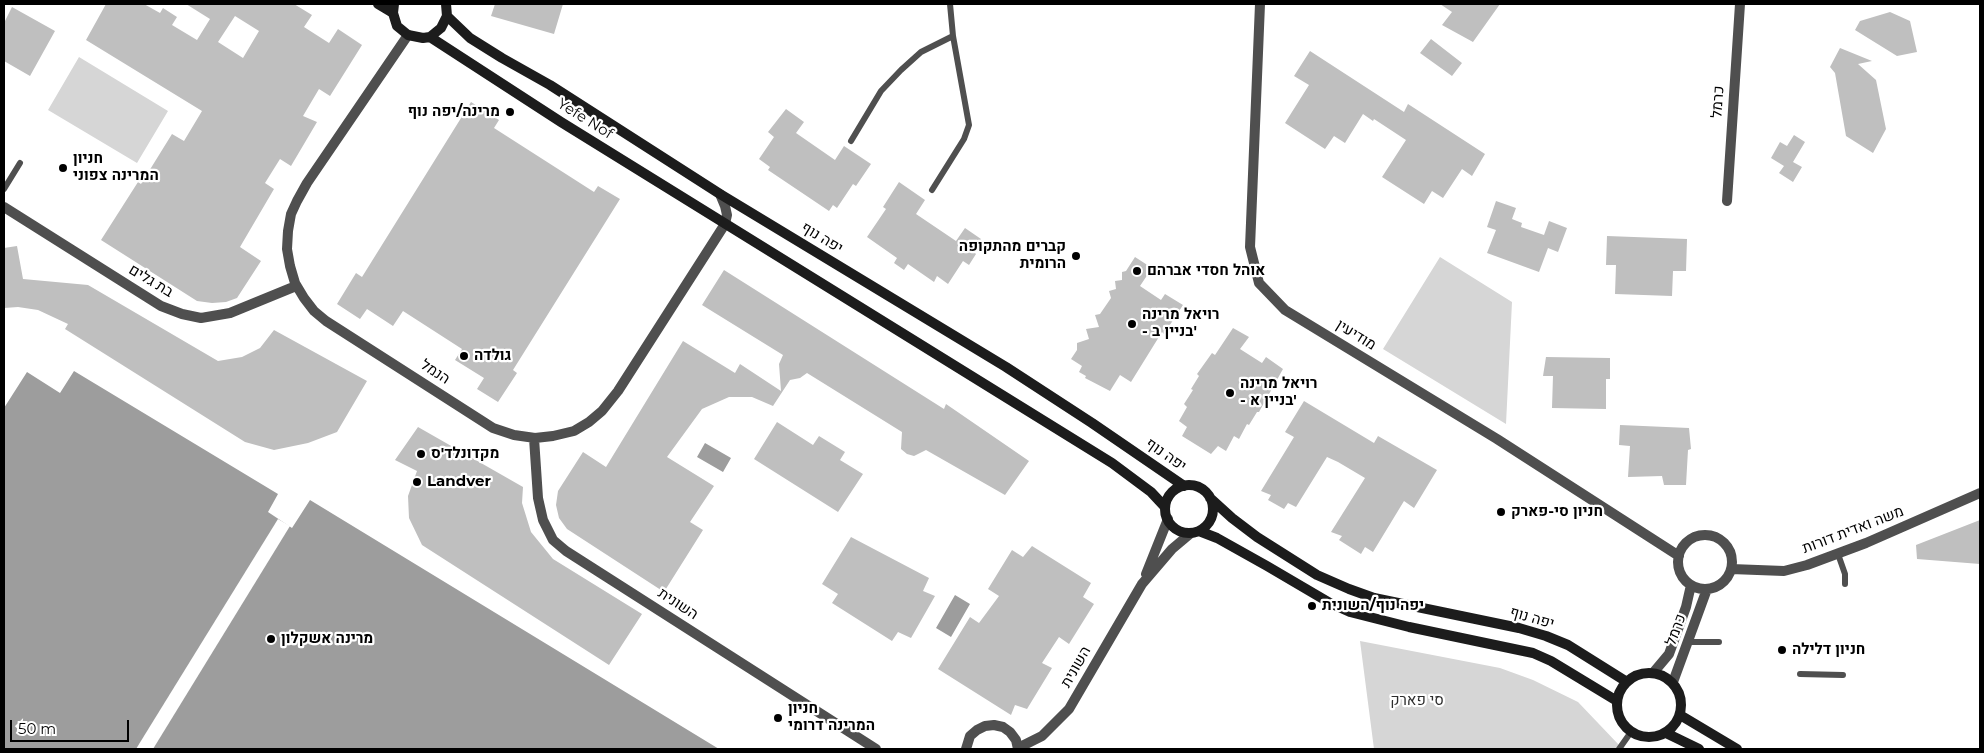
<!DOCTYPE html>
<html>
<head>
<meta charset="utf-8">
<style>
	body { margin:0 }
	#map { position:relative; width:1984px; height:753px; overflow:hidden; background:#fff; font-family:Montserrat,sans-serif }
	canvas { display:block }
	.frame { position:absolute; inset:0; border:5px solid #000; pointer-events:none }
	.scale { position:absolute; left:10px; top:720px; width:119px; height:22px; box-sizing:border-box; border:2px solid #000; border-top:0; padding-left:6px; font-size:15px; line-height:18px; white-space:nowrap; color:#000; -webkit-text-stroke:4px #fff; paint-order:stroke }
</style>
</head>
<body>
<div id="map">
<canvas width="1984" height="753"></canvas>
<div class="frame"></div>
<div class="scale">50 m</div>
</div>
<script>
const g = document.querySelector('canvas').getContext('2d');
g.lineJoin = 'round';
function fillPath(path, color) { g.fillStyle = color; g.fill(path, 'evenodd'); }
const shape = rows => new Path2D(rows.map(r => 'M' + r).join(''));
function strokePath(path, color, width, dash) { g.strokeStyle = color; g.lineWidth = width; g.lineCap = dash ? 'butt' : 'round'; g.setLineDash(dash || []); g.stroke(path); }
function drawText(font, color, halo, rows, align = 'center') {
  g.font = font + ' Montserrat,Heebo,sans-serif'; g.lineWidth = 4.5; g.setLineDash([]); g.textBaseline = 'middle'; g.strokeStyle = halo; g.fillStyle = color; for (const [text, x, y, turn = 0] of rows) {
    g.save(); g.translate(x, y); g.rotate((+turn || 0) * Math.PI / 180); g.textAlign = isNaN(turn) ? turn : align; if (halo) g.strokeText(text, 0, 0); g.fillText(text, 0, 0); g.restore();
  }
}
fillPath(shape([
	[79,57,168,111,137,163,48,110],
	[1440,257,1512,302,1506,424,1383,349],
	[1360,641,1500,668,1533,680,1578,702,1619,745,1627,749,1374,749]
]), '#d6d6d6');
fillPath(shape([
	[74,371,278,494,268,512,292,528,310,500,719,749,4,749,4,408,27,372,60,393],
	[705,443,731,458,723,472,697,457],
	[955,595,970,604,951,637,936,628]
]), '#9d9d9d');
fillPath(shape([
	[278,519,290,526,153,749,136,749]
]), '#fff');
fillPath(shape([
	[106,4,144,4,160,13,163,8,177,17,172,25,197,40,210,19,186,4,294,4,312,15,304,27,329,43,338,29,362,45,330,96,319,89,303,116,317,122,291,166,280,159,265,183,274,189,240,247,261,261,237,298,226,302,212,303,197,301,101,240,138,182,141,184,172,134,184,141,202,111,86,40],
	[235,16,259,31,243,58,218,42],
	[495,4,563,4,554,34,491,16],
	[1440,4,1500,4,1473,42,1442,25,1452,12],
	[12,7,55,31,30,76,4,61,4,23],
	[1890,12,1910,21,1917,52,1897,56,1855,30,1860,21],
	[1431,39,1462,63,1452,76,1420,53],
	[1840,48,1872,61,1858,64,1876,80,1886,129,1873,153,1846,136,1835,73,1830,67],
	[1310,51,1404,112,1408,104,1485,154,1472,176,1462,169,1443,198,1432,191,1424,204,1382,177,1406,140,1374,119,1373,121,1363,114,1345,143,1334,136,1325,149,1285,123,1309,85,1294,76],
	[471,102,499,120,494,128,594,192,598,186,620,199,513,370,517,373,498,402,477,389,484,378,455,360,462,349,403,311,393,326,367,309,360,319,337,304,356,273,362,277],
	[786,109,804,122,796,133,835,160,844,146,871,164,856,186,853,184,837,208,833,205,829,211,768,170,770,167,759,159,774,137,768,132],
	[1794,135,1805,142,1793,162,1802,167,1793,182,1779,173,1784,166,1771,158,1780,142,1787,146],
	[899,182,925,200,916,214,956,241,965,228,981,239,973,251,976,254,969,265,963,261,948,284,937,276,934,282,908,264,904,270,894,263,897,258,867,237,886,209,883,207],
	[1496,201,1516,208,1512,219,1522,223,1521,227,1544,235,1549,221,1567,228,1558,252,1548,248,1539,272,1487,253,1496,230,1487,227],
	[1607,236,1687,239,1686,271,1673,271,1672,296,1615,294,1616,265,1606,265],
	[17,246,23,279,88,285,218,361,242,357,260,348,274,330,367,381,337,432,308,443,274,450,245,442,65,329,68,324,38,310,18,307,4,308,4,248],
	[1135,257,1152,268,1140,286,1161,300,1165,294,1183,305,1164,334,1162,332,1131,382,1120,375,1110,391,1085,378,1086,376,1079,372,1082,366,1071,359,1077,350,1077,343,1089,339,1086,329,1099,327,1095,315,1100,314,1111,298,1109,291,1116,289,1115,281,1122,280,1122,272,1126,271],
	[724,270,944,409,946,404,1029,461,1005,495,926,450,914,456,907,454,901,449,902,432,807,373,800,378,790,380,773,406,752,397,729,397,702,409,667,457,714,486,690,522,703,530,664,592,567,529,559,518,556,505,558,491,583,452,606,467,683,341,735,373,740,364,781,391,779,364,783,355,702,305],
	[1233,328,1249,337,1240,349,1262,363,1266,357,1283,369,1259,412,1257,412,1249,425,1247,424,1239,439,1234,436,1226,451,1218,446,1211,454,1182,436,1187,427,1179,421,1187,407,1184,404,1193,390,1191,389,1199,376,1197,374,1212,353,1215,355],
	[1546,357,1610,358,1610,379,1606,379,1606,409,1552,408,1553,376,1543,376],
	[1304,401,1374,443,1378,436,1437,470,1414,508,1404,501,1373,552,1365,547,1361,554,1339,540,1342,536,1331,532,1365,478,1338,462,1327,457,1296,507,1288,503,1284,509,1268,500,1271,495,1261,491,1294,437,1285,432],
	[777,422,813,445,819,436,845,452,840,460,863,474,838,512,754,459],
	[1620,425,1689,428,1691,449,1688,450,1686,485,1664,485,1662,476,1628,477,1630,446,1619,445],
	[418,427,523,487,522,503,531,532,553,559,642,614,609,665,422,545,409,518,408,496,417,471,395,460],
	[1980,520,1980,564,1917,559,1916,545],
	[851,537,929,578,923,591,935,596,911,638,898,632,892,641,832,603,838,594,822,584],
	[1032,546,1091,583,1083,597,1094,604,1069,644,1059,637,1042,663,1052,668,1027,709,1015,705,1011,715,938,669,970,617,979,623,999,596,988,589,1012,550,1023,557]
]), '#bfbfbf');
strokePath(shape([
	[851,141,881,91,901,70,921,52,953,36],
	[4,189,20,163],
	[932,190,964,139,969,125,953,36,950,4],
	[1838,554,1845,574,1845,584],
	[1687,642,1719,642],
	[1800,674,1843,675],
	[1619,749,1631,732]
]), '#4f4f4f', 6);
strokePath(shape([
	[1260,4,1250,247,1259,283,1285,310,1497,439,1679,556],
	[408,35,307,183,297,201,291,214,288,231,287,249,290,266,295,283,304,298,314,311,326,321,493,428,514,435,535,438,553,436,574,431,589,422,602,411,618,391,725,224,727,215,725,206,720,194],
	[1727,201,1740,4],
	[4,207,161,306,182,314,201,318,230,313,296,286],
	[534,438,538,498,543,520,553,540,566,551,876,749],
	'1678 562a27 27 0 1 1 54 0a27 27 0 1 1-54 0Z',
	[1731,569,1784,571,1807,565,1866,543,1980,493],
	[1146,574,1168,519],
	[1653,673,1669,654,1686,607,1691,585],
	[1673,682,1707,589],
	[1018,748,1042,736,1069,709,1142,584,1172,549,1191,533],
	[966,749,970,736,977,730,985,726,994,725,1003,727,1010,732,1016,740,1018,749]
]), '#4f4f4f', 10);
strokePath(shape([
	[378,4,393,13],
	[394,4,393,13,397,26,408,35,423,38,430,37,441,28,447,16,446,4],
	[447,16,470,38,502,58,550,85,720,194,1006,367,1092,423,1184,486],
	[430,37,561,122,1112,463,1151,492,1165,507],
	'1165 509a24 24 0 1 1 48 0a24 24 0 1 1-48 0Z',
	[1210,498,1232,518,1257,537,1317,575,1349,589,1374,598,1519,628,1546,636,1568,645,1627,682],
	[1199,531,1217,538,1267,566,1330,603,1350,612,1409,627,1533,653,1551,661,1617,701],
	'1617 705a32 32 0 1 1 64 0a32 32 0 1 1-64 0Z',
	[1680,715,1737,749],
	[1666,733,1699,749]
]), '#1c1c1c', 10);
for (const [x, y, r, color] of [
	[510,112,5,"#000"],
	[63,168,5,"#000"],
	[1076,256,5,"#000"],
	[1137,271,5,"#000"],
	[1132,324,5,"#000"],
	[464,356,5,"#000"],
	[1230,393,5,"#000"],
	[421,454,5,"#000"],
	[417,482,5,"#000"],
	[1501,512,5,"#000"],
	[1312,606,5,"#000"],
	[271,639,5,"#000"],
	[1782,650,5,"#000"],
	[778,718,5,"#000"]
]) { const dot = new Path2D(); dot.arc(x, y, r, 0, 2 * Math.PI); g.fillStyle = color; g.fill(dot); strokePath(dot, '#fff', 2); }
drawText('15px', '#000', '#fff', [
	["כרמל",1718,102,-86],
	["Yefe Nof",585,119,32],
	["יפה נוף",822,238,31],
	["בת גלים",151,281,31],
	["מודיעין",1356,335,32],
	["הנמל",435,372,33],
	["יפה נוף",1166,455,35],
	["משה ואדית דורות",1853,530,-21],
	["השונית",678,604,33],
	["יפה נוף",1532,618,16],
	["כרמל",1676,630,-70],
	["השונית",1076,667,-60]
]);
drawText('bold 15px', '#000', '#fff', [
	["מרינה/יפה נוף",500,112,"right"],
	["חניון",73,159],
	["המרינה צפוני",73,176],
	["קברים מהתקופה",1066,247,"right"],
	["הרומית",1066,264,"right"],
	["אוהל חסדי אברהם",1147,271],
	["רויאל מרינה",1142,315],
	["- בניין ב'",1142,332],
	["גולדה",474,356],
	["רויאל מרינה",1240,384],
	["- בניין א'",1240,401],
	["מקדונלד'ס",431,454],
	["Landver",427,482],
	["חניון סי-פארק",1511,512],
	["יפה נוף/השונית",1322,606],
	["מרינה אשקלון",281,639],
	["חניון דלילה",1792,650],
	["חניון",788,709],
	["המרינה דרומי",788,726]
], 'left');
drawText('15px', '#2d2d2d', '#fff', [
	["סי פארק",1417,701]
]);
</script>
</body>
</html>
